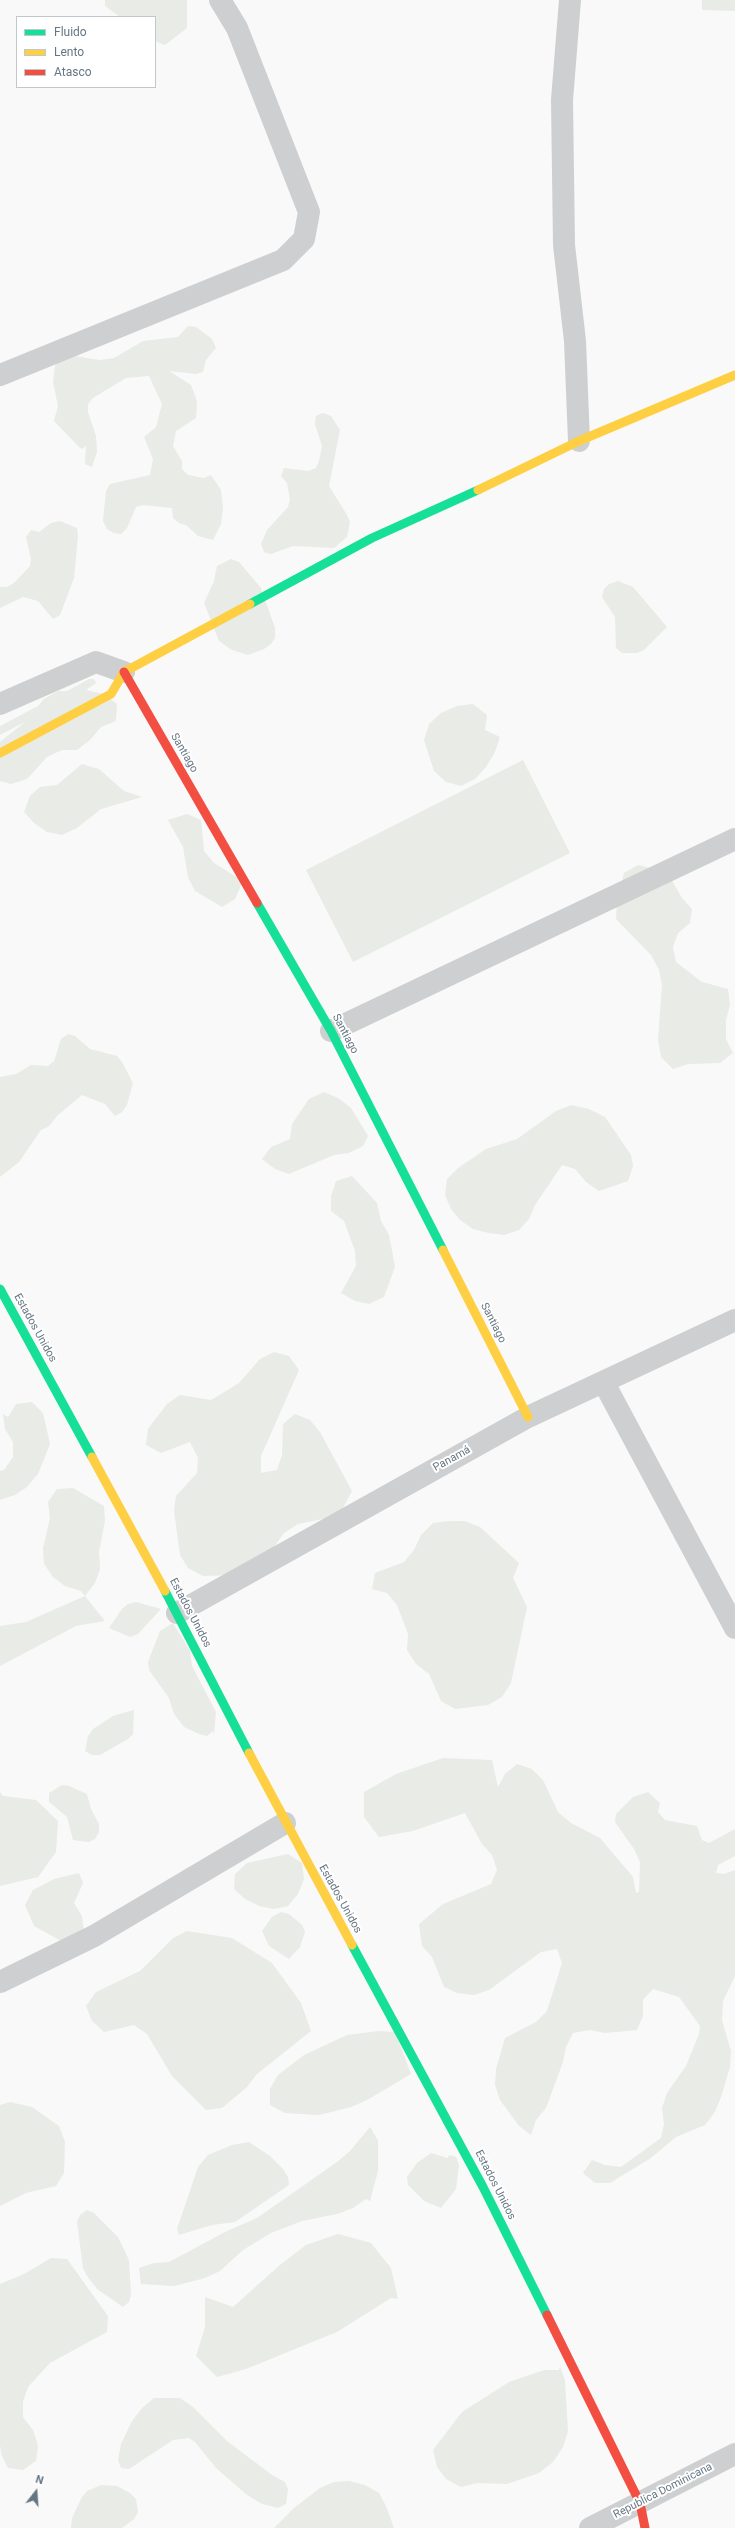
<!DOCTYPE html>
<html>
<head>
<meta charset="utf-8">
<style>
	body { margin:0 }
	#map { position:relative; width:735px; height:2528px; overflow:hidden; background:#f9f9f9; font-family:Roboto,sans-serif }
	canvas { display:block }
	.legend { position:absolute; left:16px; top:16px; width:140px; height:72px; box-sizing:border-box; background:#fff; border:1px solid #c1c8cd; margin:0; padding:5px 7px; list-style:none; font-size:12px; color:#657683 }
	.legend li { display:flex; align-items:center; gap:8px; height:20px }
	.legend b { width:20px; border:1px solid #c1c8cd }
	.north { position:absolute; left:16px; top:2472px; width:40px; height:40px; -webkit-text-stroke:3px #fff; paint-order:stroke; rotate:17deg; font-size:11px; font-weight:700; line-height:16px; text-align:center; color:#657683 }
	.north::after { content:''; display:block; margin:auto; width:14px; height:18px; background:#657683; clip-path:polygon(50% 0,100% 100%,50% 72%,0 100%) }
</style>
</head>
<body>
<div id="map">
<canvas width="735" height="2528"></canvas>
<ul class="legend">
<li><b style="height:5px;background:#16e098"></b>Fluido</li>
<li><b style="height:5px;background:#ffcf43"></b>Lento</li>
<li><b style="height:5px;background:#f24e42"></b>Atasco</li>
</ul>
<div class="north">N</div>
</div>
<script>
const g = document.querySelector('canvas').getContext('2d');
g.lineJoin = 'round';
function fillPath(path, color) { g.fillStyle = color; g.fill(path, 'evenodd'); }
const shape = rows => new Path2D(rows.map(r => 'M' + r).join(''));
function strokePath(path, color, width, dash) { g.strokeStyle = color; g.lineWidth = width; g.lineCap = dash ? 'butt' : 'round'; g.setLineDash(dash || []); g.stroke(path); }
function drawText(font, color, halo, rows, align = 'center') {
  g.font = font + ' Roboto,sans-serif'; g.lineWidth = 4; g.setLineDash([]); g.textBaseline = 'middle'; g.strokeStyle = halo; g.fillStyle = color; for (const [text, x, y, turn = 0] of rows) {
    g.save(); g.translate(x, y); g.rotate((+turn || 0) * Math.PI / 180); g.textAlign = isNaN(turn) ? turn : align; if (halo) g.strokeText(text, 0, 0); g.fillText(text, 0, 0); g.restore();
  }
}
fillPath(shape([
	[105,0,187,0,187,28,165,45,155,41,155,17,120,17,105,6],
	[702,0,735,0,735,11,702,10],
	[188,326,196,327,212,339,216,348,206,360,203,372,196,374,169,371,191,385,197,401,196,418,176,431,173,446,182,461,182,469,188,475,204,478,211,475,221,490,223,507,221,524,213,540,198,536,186,525,179,523,173,518,172,508,143,505,136,507,127,528,121,534,114,533,107,529,103,521,106,491,110,484,150,475,153,459,144,437,156,427,162,404,149,376,126,378,93,398,88,404,88,412,96,436,97,452,92,467,85,464,86,446,82,449,79,447,54,421,58,406,53,382,55,366,58,358,75,356,99,360,114,358,143,341,178,337],
	[323,413,331,416,340,430,329,486,347,515,350,522,347,537,334,548,293,546,271,554,264,552,261,544,267,530,288,507,290,499,287,483,281,476,284,468,308,471,316,468,319,461,322,446,315,424,316,416],
	[60,521,77,528,78,536,74,578,60,615,53,619,38,601,23,597,0,608,0,587,7,587,14,583,30,566,31,559,26,537,31,530,39,532,51,523],
	[231,559,239,562,261,588,275,628,275,638,271,644,264,649,248,655,232,650,219,641,204,603,214,581,217,566],
	[618,581,633,587,667,627,644,650,637,653,622,653,616,648,615,617,602,597,604,589,609,584],
	[89,679,94,679,96,683,86,690,104,694,117,704,116,721,101,727,90,740,77,750,62,750,47,757,27,779,11,784,0,781,0,742,25,722,0,735,0,726,38,706,44,699,58,691,67,691],
	[473,704,487,715,485,730,500,737,495,752,486,767,475,779,461,786,446,782,434,771,424,740,429,724,441,713,457,706],
	[523,760,570,853,353,962,306,870],
	[82,764,99,769,124,791,142,797,101,809,77,828,62,835,47,832,34,823,24,812,30,796,40,787,57,785],
	[187,814,201,820,204,851,214,863,243,881,235,899,222,907,195,891,188,877,183,847,168,820],
	[638,865,667,872,682,898,692,909,690,923,678,933,673,947,676,962,702,982,728,989,730,1005,726,1020,726,1039,733,1053,720,1063,688,1064,673,1069,661,1057,658,1040,662,985,659,970,651,955,616,919,617,903,624,873],
	[68,1034,75,1036,90,1049,117,1056,122,1062,133,1083,127,1105,122,1112,115,1116,105,1104,82,1095,58,1115,48,1127,41,1130,19,1162,0,1177,0,1077,16,1074,31,1065,48,1066,54,1061,61,1039],
	[324,1092,338,1098,351,1108,368,1136,363,1146,349,1153,334,1155,289,1174,275,1169,262,1159,271,1147,290,1139,292,1124,309,1099],
	[571,1105,589,1109,605,1117,631,1155,633,1166,628,1181,599,1191,586,1182,575,1169,562,1165,535,1205,529,1219,519,1230,504,1235,489,1233,473,1229,460,1220,451,1209,445,1195,447,1179,458,1168,486,1149,517,1139,556,1111],
	[352,1176,377,1203,381,1221,389,1235,395,1267,384,1297,369,1304,355,1301,341,1293,356,1266,355,1251,344,1221,331,1211,331,1196,336,1181],
	[274,1352,289,1356,299,1370,261,1456,261,1473,277,1470,282,1455,283,1424,295,1414,310,1420,320,1432,352,1491,342,1510,328,1518,298,1524,284,1533,266,1558,234,1575,203,1576,188,1568,180,1555,174,1511,176,1496,197,1473,198,1458,190,1442,161,1453,146,1445,148,1429,167,1404,180,1395,211,1400,239,1383,260,1359],
	[32,1402,43,1413,50,1444,38,1474,27,1487,15,1495,0,1500,0,1471,4,1470,13,1457,13,1442,5,1429,3,1414,8,1417,16,1404],
	[73,1488,104,1506,105,1521,99,1552,100,1569,95,1583,85,1596,105,1621,76,1626,0,1666,0,1626,26,1622,85,1596,81,1591,65,1586,53,1577,44,1564,43,1548,50,1518,48,1502,57,1489],
	[449,1521,465,1521,480,1527,519,1563,513,1578,527,1607,511,1683,502,1697,488,1705,455,1709,441,1701,429,1674,416,1664,407,1650,408,1634,397,1605,387,1593,372,1589,375,1573,404,1562,414,1550,421,1535,433,1523],
	[136,1602,161,1609,138,1634,130,1637,109,1628,122,1609,128,1604],
	[173,1623,190,1651,192,1666,216,1712,214,1735,213,1731,207,1736,199,1734,184,1727,174,1714,169,1698,149,1670,148,1662,160,1631],
	[134,1710,133,1734,128,1739,100,1755,92,1755,85,1751,88,1736,93,1729,113,1716],
	[443,1758,492,1760,498,1787,505,1774,517,1764,532,1769,543,1780,558,1812,571,1823,600,1838,633,1877,636,1893,639,1892,640,1862,634,1849,615,1822,616,1814,633,1797,648,1792,660,1803,658,1812,665,1820,697,1826,702,1840,709,1843,735,1829,735,1856,718,1865,716,1873,724,1874,735,1870,735,1976,723,2001,722,2020,731,2051,730,2067,721,2097,715,2112,705,2125,676,2137,651,2158,610,2183,595,2183,583,2173,592,2160,605,2165,621,2167,661,2138,664,2124,662,2108,667,2093,686,2066,699,2034,700,2026,679,1997,653,1989,643,2000,643,2016,637,2030,605,2033,590,2030,573,2033,566,2047,563,2062,546,2108,536,2120,531,2135,519,2126,500,2100,495,2085,496,2069,505,2038,536,2022,547,2011,562,1963,557,1949,541,1952,489,1990,474,1995,457,1993,444,1987,432,1957,422,1946,419,1924,443,1904,491,1884,497,1870,492,1855,482,1844,465,1813,413,1831,379,1837,364,1817,364,1792,396,1774],
	[62,1785,69,1786,87,1794,91,1809,99,1824,99,1832,95,1839,89,1842,73,1840,67,1817,49,1802,49,1793],
	[0,1792,3,1796,36,1800,58,1821,56,1852,38,1877,0,1886],
	[288,1854,302,1863,304,1879,298,1894,288,1906,274,1909,259,1906,245,1899,234,1889,235,1874,247,1863],
	[79,1873,83,1883,74,1903,82,1916,84,1933,63,1942,34,1926,25,1905,33,1890,54,1879],
	[281,1912,289,1914,302,1925,305,1932,300,1947,289,1959,269,1946,262,1931,272,1917],
	[187,1931,232,1938,272,1963,301,2003,311,2031,257,2074,247,2087,222,2108,206,2110,172,2076,147,2034,134,2025,104,2032,92,2021,86,2006,96,1992,140,1971,173,1938],
	[379,2031,395,2032,411,2074,367,2100,351,2107,319,2115,285,2113,270,2105,270,2089,278,2075,304,2055,347,2035],
	[10,2102,32,2107,59,2126,65,2142,64,2173,56,2186,26,2193,0,2206,0,2105],
	[370,2127,378,2141,378,2171,370,2201,366,2199,353,2208,337,2214,302,2221,271,2233,243,2250,220,2271,205,2278,174,2286,141,2284,139,2268,154,2263,169,2262,227,2231,257,2218,337,2162,350,2151],
	[249,2142,270,2156,283,2169,288,2177,289,2185,235,2222,212,2225,179,2235,177,2229,198,2167,208,2155,232,2145],
	[431,2153,448,2158,449,2155,456,2157,459,2165,456,2189,441,2208,424,2201,408,2185,407,2177,417,2163],
	[87,2210,94,2213,118,2237,129,2260,131,2295,129,2302,123,2307,97,2289,87,2276,83,2268,77,2222,80,2215],
	[338,2234,371,2243,391,2268,398,2299,391,2298,337,2332,246,2369,217,2377,196,2356,205,2327,205,2297,233,2307,281,2264,306,2245],
	[51,2258,67,2259,108,2316,107,2332,50,2363,28,2387,23,2402,23,2417,33,2430,38,2446,36,2461,23,2470,8,2468,1,2454,0,2444,0,2284,24,2274],
	[560,2366,565,2381,568,2431,563,2447,553,2462,539,2473,507,2484,477,2483,461,2487,446,2479,437,2467,433,2450,462,2412,509,2382,544,2370,559,2370],
	[154,2398,180,2398,193,2407,227,2441,272,2475,285,2482,288,2489,286,2504,278,2508,262,2504,247,2495,216,2468,195,2442,189,2438,173,2440,129,2469,121,2468,118,2460,121,2444,132,2421,142,2408],
	[349,2481,365,2485,379,2493,386,2506,394,2528,274,2528,294,2508,320,2488,334,2482],
	[101,2485,117,2486,130,2493,136,2499,138,2512,134,2519,122,2528,71,2528,72,2518,82,2497,87,2491]
]), '#e8ebe6');
strokePath(shape([
	[570,0,562,100,564,245,575,341,579,441],
	[0,375,283,260,304,239,309,212,237,28,220,0],
	[0,704,96,662,124,672],
	[331,1031,735,839],
	[604,1383,735,1628],
	[177,1613,528,1417,735,1320],
	[0,1982,94,1936,285,1823],
	[590,2528,735,2454]
]), '#cecfd0', 22);
strokePath(shape([
	[250,604,372,538,478,490],
	[257,903,331,1031,443,1250],
	[0,1289,92,1457],
	[165,1591,249,1753],
	[352,1945,483,2187,547,2315]
]), '#16e098', 9);
strokePath(shape([
	[478,490,579,441,735,375],
	[0,753,111,694,124,672,250,604],
	[443,1250,528,1417],
	[92,1457,165,1591],
	[249,1753,352,1945]
]), '#ffcf43', 9);
strokePath(shape([
	[124,672,257,903],
	[547,2315,640,2503,645,2528]
]), '#f24e42', 9);
drawText('11px', '#657683', '#fff', [
	["Santiago",184,753,60],
	["Santiago",345,1034,62],
	["Santiago",493,1323,63],
	["Estados Unidos",35,1328,61],
	["Panamá",452,1459,-29],
	["Estados Unidos",190,1613,62],
	["Estados Unidos",340,1899,61],
	["Estados Unidos",495,2185,63],
	["Republica Dominicana",663,2491,-27]
]);
</script>
</body>
</html>
